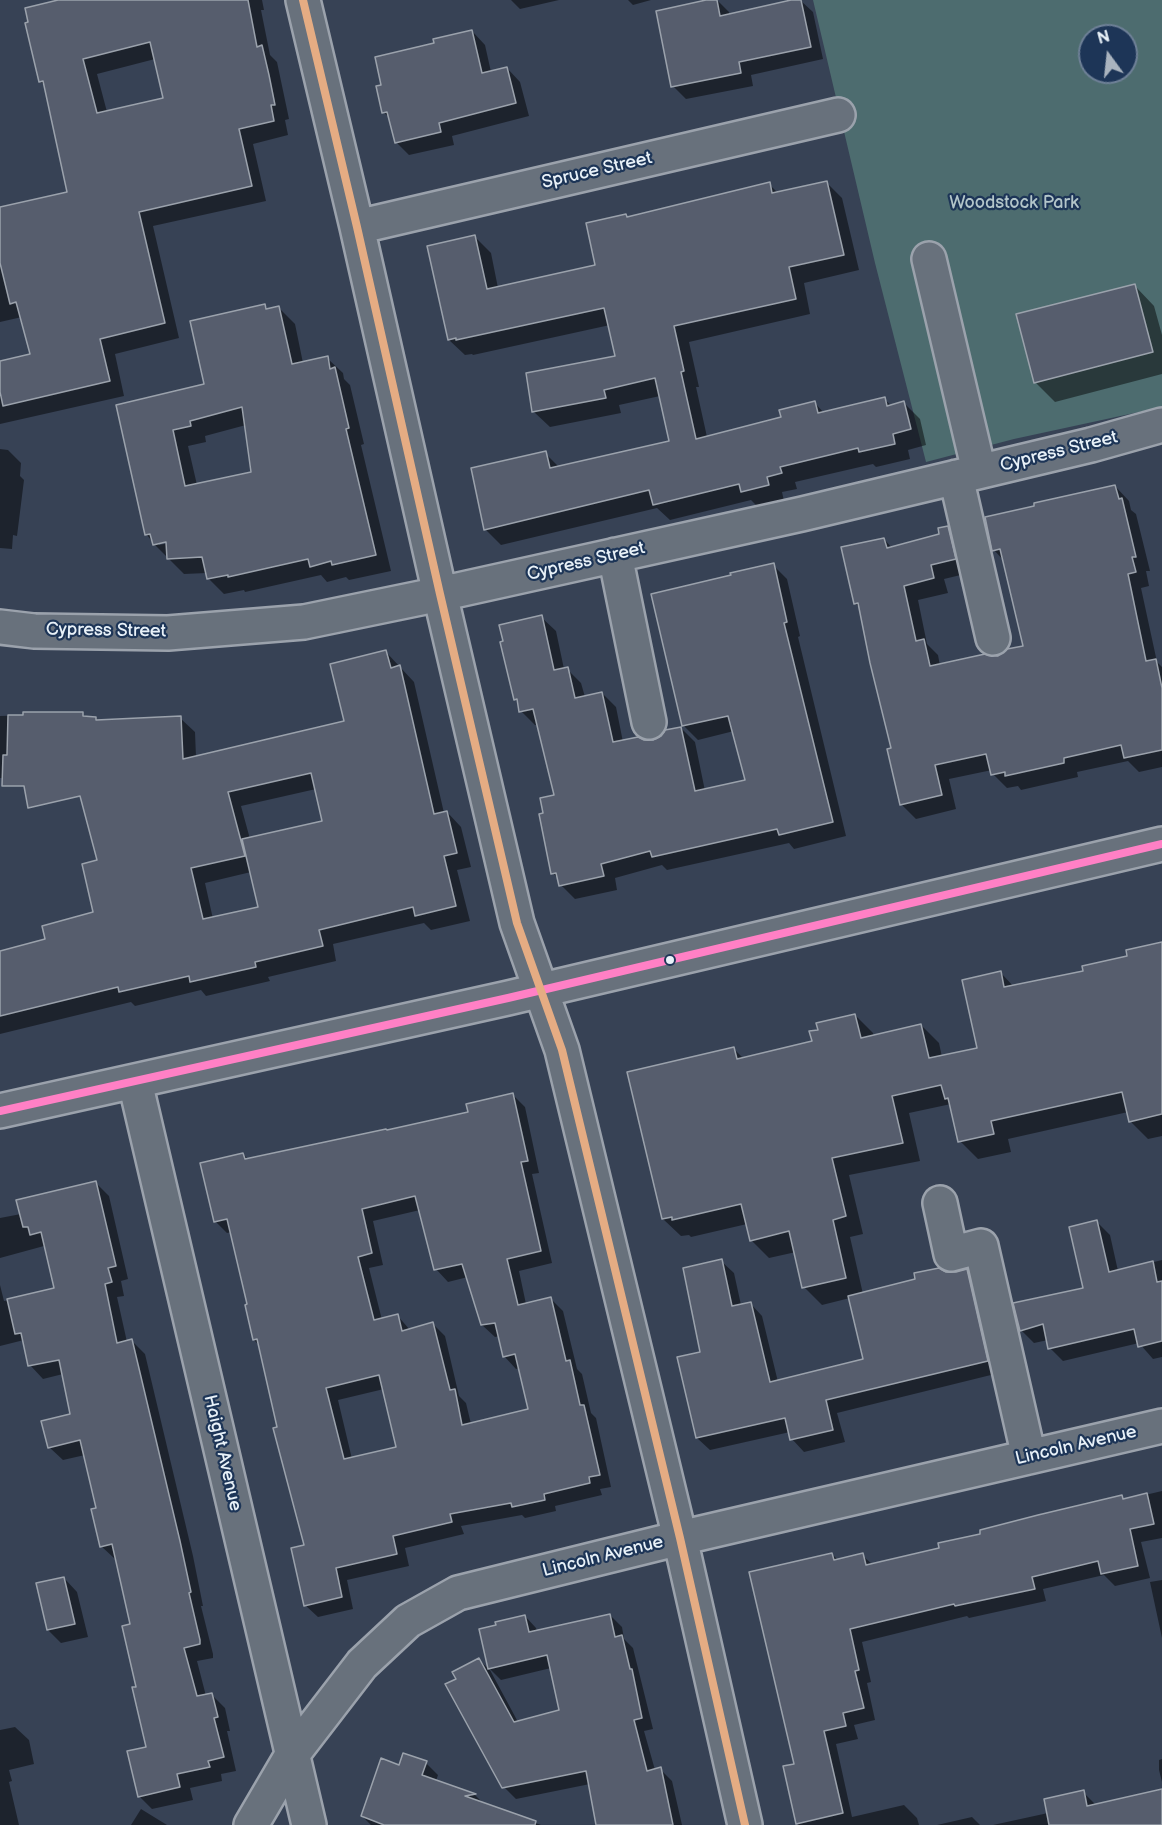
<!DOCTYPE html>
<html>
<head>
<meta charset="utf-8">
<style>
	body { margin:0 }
	#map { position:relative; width:1162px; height:1825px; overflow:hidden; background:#374255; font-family:"Balsamiq Sans",sans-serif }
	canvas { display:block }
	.north { position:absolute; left:1078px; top:24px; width:60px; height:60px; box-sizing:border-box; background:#1d3557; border:2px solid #6e8097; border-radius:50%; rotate:345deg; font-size:16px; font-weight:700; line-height:24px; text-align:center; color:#e8f1f8 }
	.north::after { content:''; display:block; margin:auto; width:21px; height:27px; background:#aab4bf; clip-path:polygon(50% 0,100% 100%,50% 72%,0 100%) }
</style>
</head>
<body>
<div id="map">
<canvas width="1162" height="1825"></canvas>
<div class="north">N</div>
</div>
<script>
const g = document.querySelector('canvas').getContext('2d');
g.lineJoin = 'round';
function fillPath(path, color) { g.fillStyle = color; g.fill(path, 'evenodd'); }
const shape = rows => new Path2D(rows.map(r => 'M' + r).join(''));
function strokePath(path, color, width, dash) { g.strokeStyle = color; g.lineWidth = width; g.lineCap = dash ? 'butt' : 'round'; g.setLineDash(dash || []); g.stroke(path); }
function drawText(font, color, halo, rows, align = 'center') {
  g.font = font + ' "Balsamiq Sans",sans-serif'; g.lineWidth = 4.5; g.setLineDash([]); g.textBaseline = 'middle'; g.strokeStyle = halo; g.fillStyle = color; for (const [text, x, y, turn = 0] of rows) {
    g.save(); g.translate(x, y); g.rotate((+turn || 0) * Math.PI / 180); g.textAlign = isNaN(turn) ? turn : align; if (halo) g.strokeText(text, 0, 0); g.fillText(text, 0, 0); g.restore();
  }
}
fillPath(shape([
	[813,0,1162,0,1162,407,1014,439,926,462,875,263],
	[1090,36,1126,36,1126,72,1090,72]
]), '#4d6c6f');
fillPath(shape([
	[64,0,262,0,264,10,261,10,270,55,277,62,289,119,285,120,288,135,253,144,266,201,153,226,179,338,115,354,124,396,0,424,0,362,32,355,22,317,0,322,0,208,69,193,46,87,41,82,27,24],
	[155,59,165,99,107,112,97,74],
	[511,0,559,0,520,9],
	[628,0,651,0,633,5],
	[713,0,717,0,729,12,729,15,800,0,813,12,823,59,751,75,753,86,686,99,673,86],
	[472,31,485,45,491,72,507,68,520,82,529,116,452,136,454,145,409,155,396,142,391,119,383,112,383,86,436,44],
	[827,183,842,198,859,270,804,283,810,314,689,342,699,387,696,387,707,437,783,418,815,403,824,413,884,399,892,406,904,403,920,419,926,445,908,450,910,459,876,467,873,464,795,482,797,489,782,492,784,501,758,507,751,500,670,520,657,508,501,545,485,529,545,453,560,468,671,442,660,396,619,405,621,413,550,427,534,412,617,357,610,325,473,355,472,354,465,355,449,340,429,247,475,237,491,253,498,288,597,266,626,216,628,218,769,184,778,193],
	[1135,286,1154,306,1162,335,1162,374,1055,402,1035,382],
	[264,305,269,310,279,308,295,324,303,363,327,358,343,373,344,379,350,385,364,444,361,445,391,571,349,580,346,577,327,582,321,575,245,592,244,590,224,594,209,579,207,573,184,574,154,544,147,535,118,406,206,385],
	[246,425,253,473,197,485,188,446,206,442,205,436],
	[173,539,174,542,159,545,159,542],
	[0,449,8,450,21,463,20,476,24,480,17,536,13,535,12,549,0,548],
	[1115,486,1129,501,1131,510,1136,514,1150,571,1146,571,1149,586,1141,588,1157,662,1162,667,1162,767,1139,772,1128,761,1077,772,1078,777,1021,790,1018,786,1007,788,993,774,992,770,949,779,956,809,916,819,901,804,893,749,860,608,855,603,884,539,892,548,941,535,947,527,962,542,969,573,944,579,948,593,918,600,927,644,938,655,940,666,998,658,1025,647,1004,561,994,550],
	[773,565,787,579,800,636,798,637,846,836,794,849,789,843,667,870,662,865,615,878,617,890,575,899,561,885,559,880,553,873,545,814,556,796,539,725,535,725,521,711,519,704,515,699,541,617,556,631,564,669,567,669,581,683,585,697,602,693,616,707,623,742,654,742,681,728,695,742,705,791,747,781,734,731,698,740,684,726],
	[386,652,414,682,444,813,447,812,461,827,471,867,457,870,470,921,431,930,424,923,333,944,336,961,268,977,270,981,206,996,201,990,135,1006,131,1002,0,1034,0,961,40,951,95,913,99,861,79,786,0,778,0,716,82,714,86,718,96,718,99,722,180,718,195,732,196,757,345,723],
	[316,789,324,822,250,839,241,806],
	[251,872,260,908,213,919,205,883],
	[1162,943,1162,1136,1148,1139,1130,1121,1128,1112,1008,1139,1011,1152,978,1159,960,1141,951,1104,909,1113,920,1161,849,1175,863,1234,850,1237,863,1294,946,1274,967,1271,979,1283,999,1373,837,1413,845,1442,804,1452,792,1439,790,1432,710,1450,697,1438,701,1353,721,1261,734,1273,741,1305,750,1303,762,1316,778,1382,865,1360,850,1298,822,1305,804,1287,796,1252,769,1258,751,1240,747,1224,691,1237,689,1235,681,1236,663,1219,734,1049,744,1059,813,1043,819,1031,855,1015,873,1033,874,1036,921,1025,939,1043,942,1057,979,1049,1001,973,1014,987,1084,972],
	[513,1095,525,1107,539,1173,532,1174,552,1263,519,1271,526,1304,551,1299,563,1311,577,1369,582,1374,591,1413,596,1418,611,1487,600,1489,602,1495,555,1506,556,1511,525,1518,522,1515,461,1526,464,1534,405,1548,409,1566,347,1580,353,1609,318,1617,305,1605,306,1547,259,1345,254,1340,249,1305,232,1232,227,1233,215,1221,243,1154,248,1159,470,1113],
	[420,1210,436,1269,448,1282,468,1277,482,1325,495,1337,500,1336,504,1356,516,1369,520,1368,530,1410,471,1424,466,1403,459,1396,445,1336,433,1324,410,1330,397,1315,382,1320,369,1268,383,1265,373,1221],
	[384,1389,398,1449,352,1459,338,1400],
	[96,1183,109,1196,128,1279,121,1281,124,1296,117,1297,127,1342,132,1341,145,1354,193,1556,203,1606,201,1606,213,1654,213,1658,197,1661,206,1696,212,1695,225,1708,230,1731,227,1731,236,1771,221,1774,222,1781,190,1788,193,1800,152,1809,139,1796,147,1748,138,1688,131,1625,117,1559,115,1559,101,1546,98,1509,85,1455,63,1460,49,1447,72,1415,63,1374,43,1379,30,1365,24,1340,0,1346,0,1285,4,1301,56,1289,44,1246,0,1258,0,1218,21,1214],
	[1097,1222,1110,1235,1118,1271,1162,1260,1162,1357,1153,1359,1139,1343,1063,1361,1050,1348,1048,1340,1034,1343,1021,1330,1085,1289],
	[1162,1491,1162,1538,1141,1542,1150,1578,1115,1586,1104,1575,1043,1589,1046,1601,969,1618,967,1616,862,1642,871,1682,867,1683,875,1720,854,1725,858,1739,836,1744,852,1817,904,1805,917,1818,919,1825,798,1825,785,1767,796,1765,832,1554,838,1560,862,1555,873,1565,941,1549,1121,1497,1124,1500],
	[64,1578,77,1592,88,1637,61,1643,48,1630],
	[1162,1580,1162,1638,1150,1582],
	[610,1615,622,1627,624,1639,633,1648,653,1729,644,1731,655,1770,660,1769,672,1781,682,1825,598,1825,590,1784,516,1799,504,1787,458,1679,479,1660,490,1670,518,1722,561,1712,551,1668,501,1680,489,1668,525,1616,536,1628,537,1631],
	[15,1727,29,1740,34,1764,9,1770,12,1781,9,1782,19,1825,0,1825,0,1730],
	[1162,1759,1162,1782,1159,1770,1159,1760],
	[426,1763,438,1775,436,1781,475,1795,485,1805,541,1825,371,1825,362,1816,400,1767],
	[1162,1791,1162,1825,993,1825,1048,1813,1083,1792,1096,1805],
	[141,1809,167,1825,131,1825],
	[972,1817,980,1825,937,1825]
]), '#0007');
const building = shape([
	[58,0,248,0,257,47,262,45,269,75,275,105,271,105,274,121,239,129,252,186,139,212,165,323,100,339,110,381,3,406,0,392,0,361,30,354,16,302,10,304,0,263,0,207,67,192,43,81,39,82,25,23,28,22,25,8,58,0],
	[150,42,163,98,97,113,83,59,150,42],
	[706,0,717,0,720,16,791,0,801,0,811,47,739,62,741,73,671,87,656,11,706,0],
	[472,30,482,73,507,67,516,103,439,123,441,132,395,143,387,112,382,113,376,86,381,85,375,57,434,43,433,39,472,30],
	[827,181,844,255,789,267,796,299,674,326,684,371,681,372,696,439,781,417,779,410,815,401,818,413,885,397,887,406,904,401,911,429,893,434,895,444,859,452,858,448,780,467,782,473,767,477,769,485,741,492,739,484,653,505,649,490,484,530,471,468,546,451,550,468,669,441,655,378,604,390,606,398,532,412,526,373,615,356,604,308,456,340,456,338,448,340,427,246,475,235,487,289,595,265,586,223,626,214,627,217,770,182,772,193,827,181],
	[1135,284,1153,352,1034,383,1016,314,1135,284],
	[265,304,266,309,279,306,292,364,328,356,330,369,335,367,349,428,346,429,376,555,332,565,331,561,310,567,308,559,228,577,228,575,207,579,202,557,167,559,166,542,153,545,150,534,145,535,116,405,204,384,190,321,265,304],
	[242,407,251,472,185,486,173,430,191,426,190,421,242,407],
	[1115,485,1119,499,1122,498,1136,557,1132,557,1136,572,1128,574,1146,661,1156,659,1162,688,1162,750,1124,758,1121,745,1064,758,1064,763,1005,776,1005,772,991,775,986,754,935,765,942,795,900,805,887,749,891,748,870,663,858,603,854,604,841,547,884,538,887,548,939,534,938,528,948,526,956,559,931,565,934,578,904,586,916,641,924,639,930,666,985,654,998,656,1007,649,1023,646,1000,549,992,551,985,517,1034,506,1034,503,1115,485],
	[774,563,787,622,784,623,833,822,779,835,777,829,652,857,650,851,601,864,604,876,559,886,556,873,551,874,539,814,543,813,540,798,554,795,533,709,519,712,517,699,514,700,500,642,503,641,499,625,542,615,554,670,568,667,575,698,602,692,613,742,638,737,644,740,653,740,661,736,665,730,681,727,695,791,745,780,728,716,682,726,651,594,731,575,730,573,774,563],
	[386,650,391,668,400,665,434,814,447,811,457,853,444,856,456,906,415,916,413,907,319,930,323,946,255,962,256,967,190,982,189,976,119,992,118,987,0,1016,0,951,45,939,42,926,93,912,82,864,97,860,80,796,28,808,24,786,2,786,3,755,7,755,8,715,23,715,23,712,83,712,83,716,96,717,96,720,181,716,183,759,344,721,330,664,386,650],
	[311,773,322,821,242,839,258,907,203,919,191,868,245,856,228,792,311,773],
	[1162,942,1162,1114,1129,1122,1122,1092,991,1121,994,1134,958,1142,948,1098,945,1099,941,1085,892,1096,903,1143,832,1158,846,1216,833,1220,846,1278,802,1288,789,1231,750,1241,741,1204,672,1220,672,1217,662,1219,627,1072,734,1047,737,1059,812,1041,809,1031,818,1030,816,1023,855,1014,861,1038,921,1024,929,1058,977,1048,962,980,1001,971,1004,987,1083,971,1082,966,1127,956,1126,950,1162,942],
	[513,1093,528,1161,521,1162,541,1251,507,1259,518,1305,551,1297,566,1361,570,1360,580,1405,584,1405,600,1475,589,1477,590,1483,544,1494,545,1500,512,1507,511,1503,450,1514,452,1522,393,1536,397,1554,336,1568,342,1597,304,1606,291,1548,304,1545,273,1428,277,1427,257,1339,253,1340,245,1305,247,1304,227,1219,214,1222,200,1163,243,1153,245,1159,386,1129,387,1130,468,1112,466,1104,513,1093],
	[415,1196,434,1270,462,1264,481,1325,495,1323,503,1357,515,1354,528,1409,462,1425,455,1389,450,1390,433,1322,402,1331,398,1314,374,1320,358,1257,372,1253,362,1209,415,1196],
	[379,1375,396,1447,344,1459,326,1388,379,1375],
	[96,1181,116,1266,108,1268,112,1282,105,1284,117,1343,132,1339,180,1541,191,1592,189,1593,200,1640,200,1644,184,1648,197,1696,212,1693,218,1717,214,1718,224,1757,208,1761,210,1767,177,1774,180,1787,138,1797,127,1751,146,1747,132,1687,136,1687,122,1626,130,1624,112,1544,100,1547,91,1509,96,1508,80,1440,48,1448,41,1421,70,1414,59,1360,28,1366,21,1333,15,1334,7,1299,54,1288,41,1232,30,1235,28,1227,23,1227,16,1200,96,1181],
	[1097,1220,1109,1272,1153,1261,1157,1282,1162,1281,1162,1341,1138,1347,1134,1329,1048,1349,1043,1324,1020,1331,1013,1303,1083,1288,1069,1227,1097,1220],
	[722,1259,732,1306,751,1302,770,1382,863,1359,848,1296,915,1279,914,1273,939,1268,946,1272,956,1272,967,1269,988,1361,826,1400,833,1430,790,1440,785,1418,696,1438,677,1357,700,1352,683,1268,722,1259],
	[1147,1493,1154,1524,1130,1529,1138,1566,1101,1574,1098,1561,1032,1577,1035,1589,955,1606,954,1604,850,1629,859,1670,855,1671,864,1708,843,1713,846,1726,824,1731,843,1813,796,1824,783,1766,794,1764,749,1572,832,1553,834,1560,863,1553,866,1565,939,1548,938,1543,980,1534,980,1530,1038,1515,1122,1495,1123,1499,1147,1493],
	[64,1577,75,1624,47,1630,36,1583,64,1577],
	[610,1614,615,1637,622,1635,630,1669,632,1669,642,1718,634,1720,647,1771,661,1767,673,1825,596,1825,586,1771,502,1788,445,1684,456,1679,452,1672,479,1658,514,1722,559,1710,547,1655,488,1669,479,1629,496,1625,495,1622,525,1615,529,1632,610,1614],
	[403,1753,427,1761,422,1775,476,1794,465,1796,536,1821,535,1825,384,1825,361,1816,381,1758,399,1765,403,1753],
	[1162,1789,1162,1825,1049,1825,1044,1799,1084,1790,1087,1806,1162,1789]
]);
fillPath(building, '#565d6d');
strokePath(building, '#9ba2ac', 1.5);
const minor = shape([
	[303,0,357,227,440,594,517,923,562,1050,680,1538,745,1825],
	[357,227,838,115],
	[929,259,979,471],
	[956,477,993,638],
	[615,555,649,722],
	[0,627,34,631,168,633,304,622,440,594,802,514,1091,445,1162,425],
	[135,1082,309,1825],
	[0,1111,508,998,1162,844],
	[940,1203,951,1254,981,1246,1029,1457],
	[251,1825,292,1755,362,1664,408,1621,458,1593,680,1538,1162,1426]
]);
strokePath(minor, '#9ba2ac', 38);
strokePath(minor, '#68717c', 33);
strokePath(shape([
	[0,1111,508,998,1162,844]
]), '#ff80c5', 8);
strokePath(shape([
	[303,0,357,227,440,594,517,923,562,1050,680,1538,745,1825]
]), '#e5ac83', 8);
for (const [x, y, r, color] of [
	[670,960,5,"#e8f1f8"]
]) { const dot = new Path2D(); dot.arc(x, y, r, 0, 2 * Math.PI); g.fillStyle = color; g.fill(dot); strokePath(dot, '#1d3557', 2); }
drawText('18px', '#e8f1f8', '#1d3557', [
	["Spruce Street",597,171,-13],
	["Cypress Street",1059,452,-14],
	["Cypress Street",586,562,-13],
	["Cypress Street",106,631,1],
	["Lincoln Avenue",1076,1446,-13],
	["Haight Avenue",222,1453,77],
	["Lincoln Avenue",603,1557,-14]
]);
drawText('18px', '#b3c5c9', '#1d3557', [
	["Woodstock Park",1014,203]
]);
</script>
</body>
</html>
